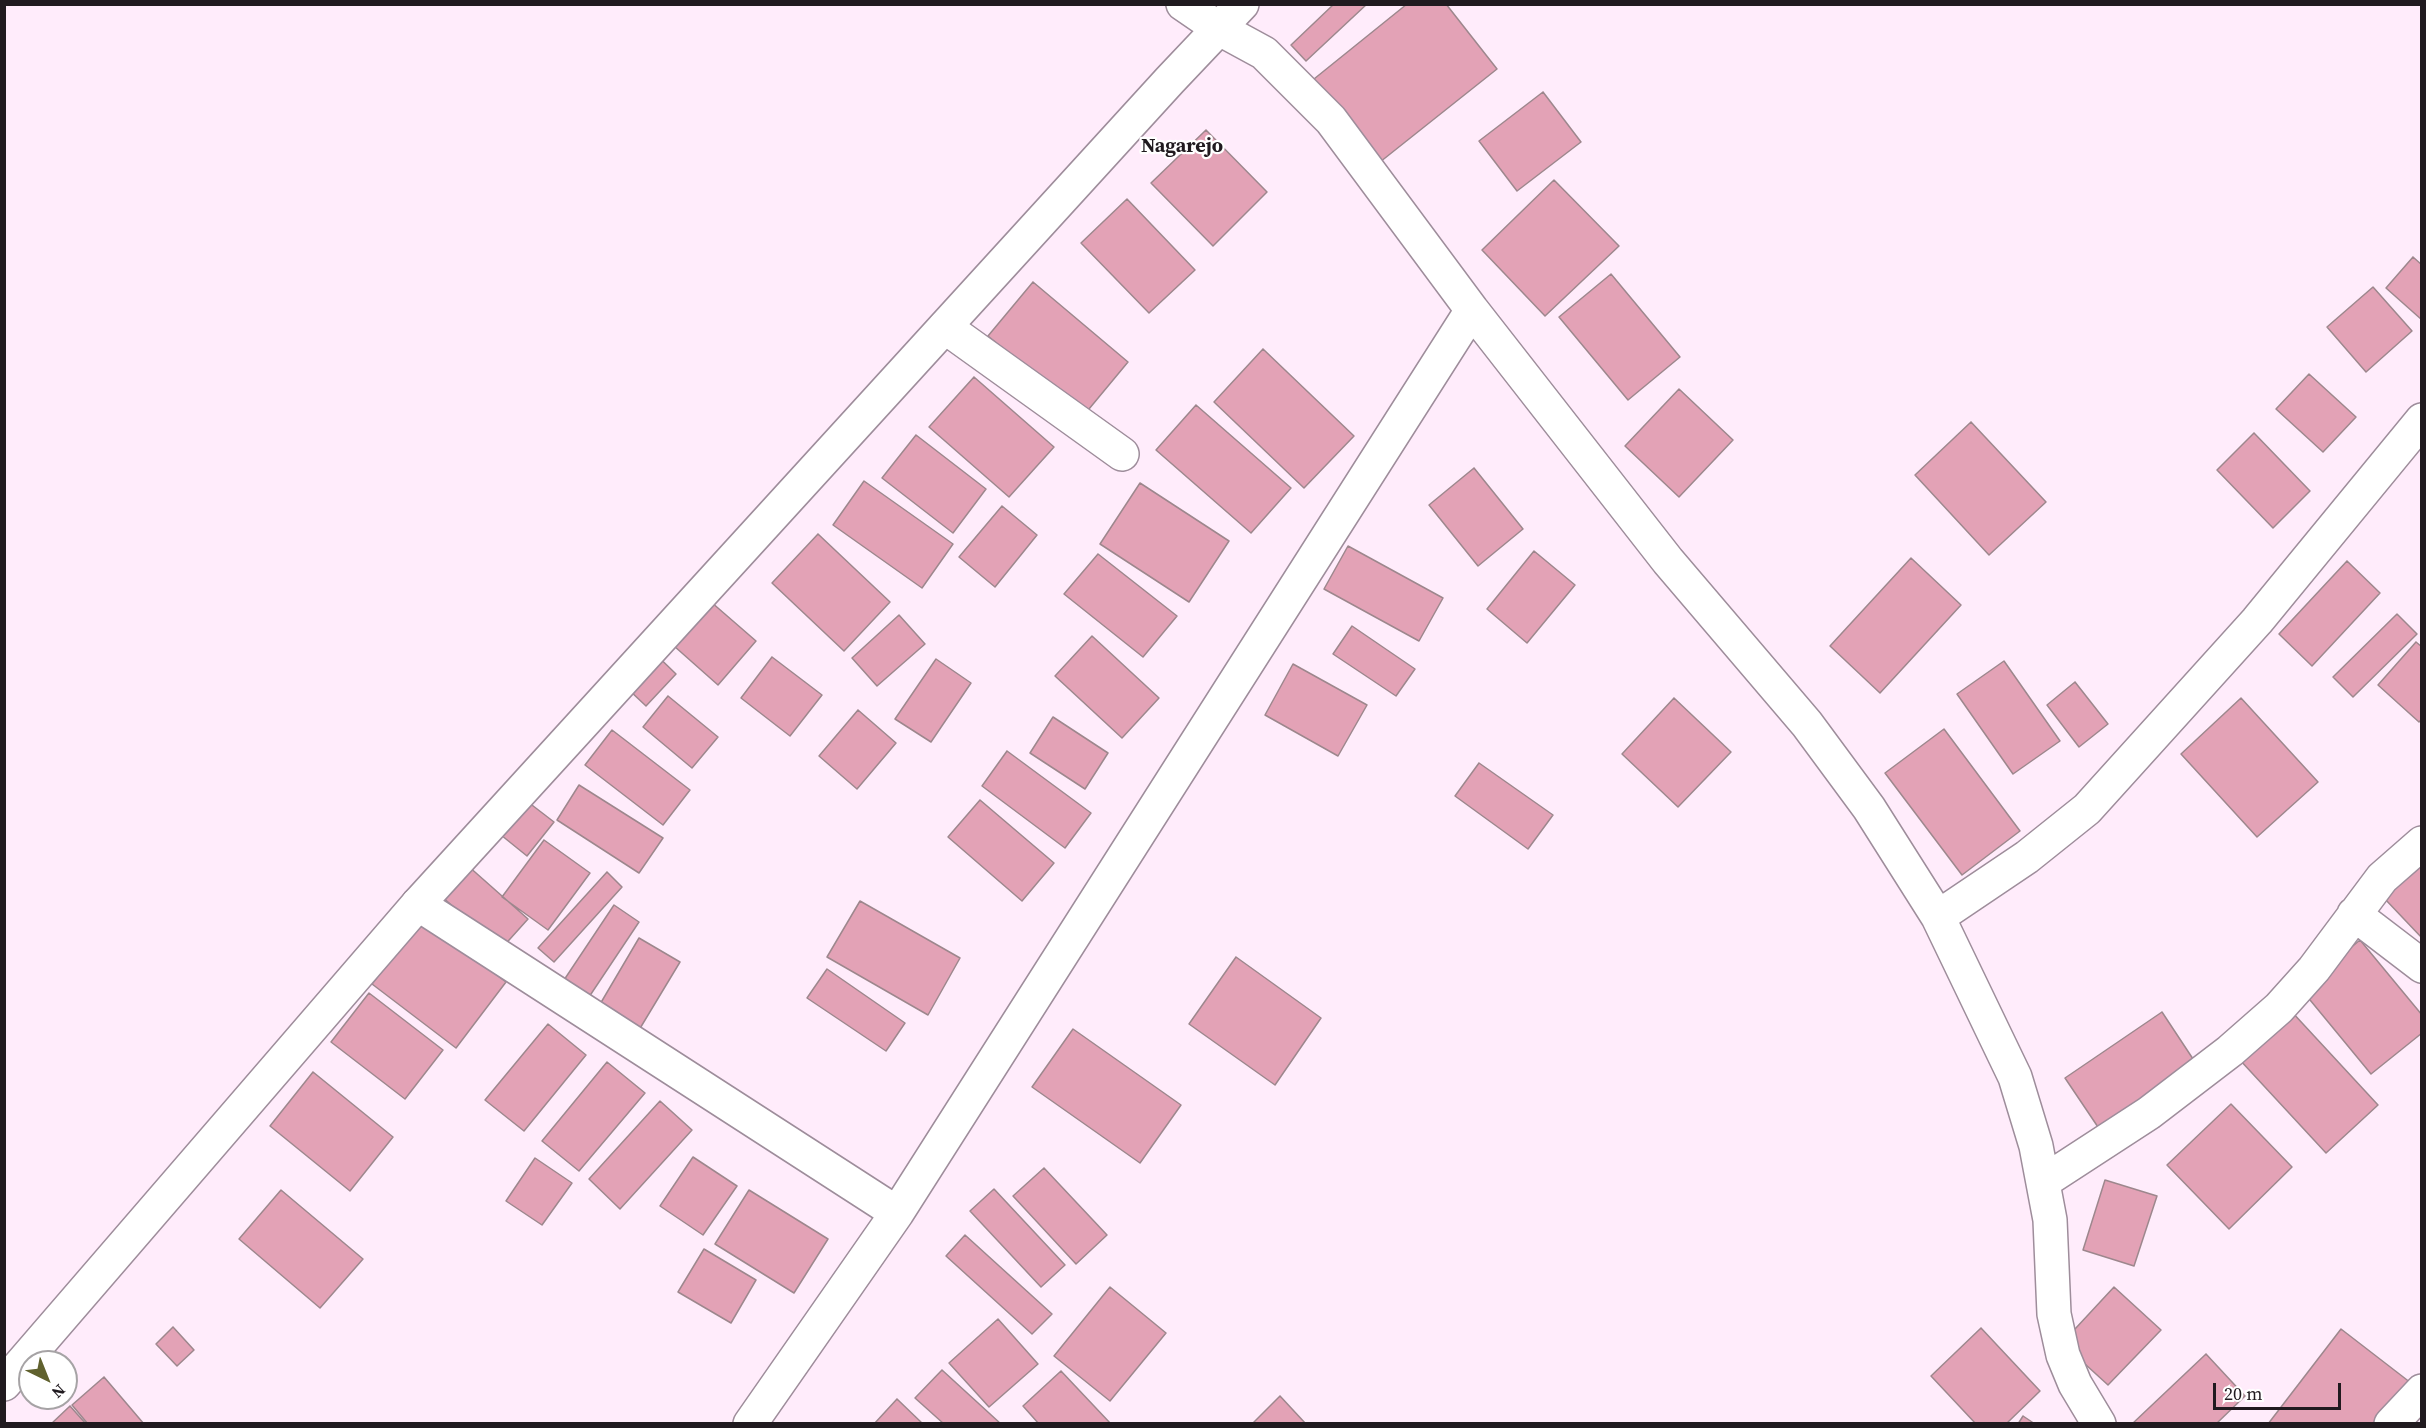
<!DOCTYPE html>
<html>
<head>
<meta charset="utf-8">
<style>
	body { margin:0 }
	#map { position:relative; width:2426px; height:1428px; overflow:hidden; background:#ffecfb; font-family:"Source Serif 4",serif }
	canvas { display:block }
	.frame { position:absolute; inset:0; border:6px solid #201a1f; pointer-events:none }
	.north { position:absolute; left:18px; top:1350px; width:60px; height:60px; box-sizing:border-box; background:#fff; border:2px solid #a6a3a5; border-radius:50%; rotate:137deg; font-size:16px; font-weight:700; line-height:24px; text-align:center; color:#201a1f }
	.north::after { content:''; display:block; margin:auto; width:21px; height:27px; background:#60612e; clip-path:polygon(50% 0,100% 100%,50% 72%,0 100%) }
	.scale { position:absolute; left:2213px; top:1383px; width:128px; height:27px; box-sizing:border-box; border:3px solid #201a1f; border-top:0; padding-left:8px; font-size:18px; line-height:21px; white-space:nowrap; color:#201a1f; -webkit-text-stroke:4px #fff; paint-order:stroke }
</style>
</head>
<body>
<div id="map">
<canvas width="2426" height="1428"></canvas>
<div class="frame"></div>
<div class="north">N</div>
<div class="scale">20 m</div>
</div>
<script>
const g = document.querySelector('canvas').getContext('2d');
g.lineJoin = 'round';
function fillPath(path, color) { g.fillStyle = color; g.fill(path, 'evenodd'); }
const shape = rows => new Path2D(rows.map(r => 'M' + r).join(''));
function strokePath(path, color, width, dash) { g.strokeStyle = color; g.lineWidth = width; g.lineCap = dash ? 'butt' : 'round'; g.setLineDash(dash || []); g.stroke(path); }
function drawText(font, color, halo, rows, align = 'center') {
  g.font = font + ' "Source Serif 4",serif'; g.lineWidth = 4.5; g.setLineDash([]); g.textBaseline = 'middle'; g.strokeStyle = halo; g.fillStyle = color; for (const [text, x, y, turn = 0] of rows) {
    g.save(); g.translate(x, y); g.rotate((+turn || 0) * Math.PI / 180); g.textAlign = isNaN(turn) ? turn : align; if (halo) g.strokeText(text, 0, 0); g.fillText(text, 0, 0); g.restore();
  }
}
const building = shape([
	[1334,4,1367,4,1306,61,1291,45,1334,4],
	[1407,4,1446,4,1497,69,1375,166,1309,83,1407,4],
	[1543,92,1581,142,1517,191,1479,141,1543,92],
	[1206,130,1267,192,1213,246,1151,183,1206,130],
	[1554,180,1619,246,1545,316,1482,250,1554,180],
	[1127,199,1195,270,1149,313,1081,243,1127,199],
	[2413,257,2422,265,2422,320,2386,288,2413,257],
	[1611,274,1680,357,1628,400,1559,317,1611,274],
	[1033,282,1128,362,1084,415,988,336,1033,282],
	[2373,287,2412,331,2366,372,2327,327,2373,287],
	[1263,349,1354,436,1304,488,1214,402,1263,349],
	[2309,374,2356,417,2323,452,2276,409,2309,374],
	[974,377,1054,447,1009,497,929,427,974,377],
	[1679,389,1733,440,1679,497,1625,446,1679,389],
	[1196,405,1291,488,1251,533,1156,450,1196,405],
	[1971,422,2046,502,1989,555,1915,475,1971,422],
	[2254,433,2310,491,2273,528,2217,470,2254,433],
	[916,435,986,489,953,533,882,478,916,435],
	[1474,468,1523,529,1478,566,1429,505,1474,468],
	[864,481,953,544,922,588,833,525,864,481],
	[1140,483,1229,541,1189,602,1100,544,1140,483],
	[1002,506,1037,535,995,587,959,557,1002,506],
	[818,534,890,602,844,651,772,583,818,534],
	[1348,546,1443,598,1419,641,1324,589,1348,546],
	[1534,551,1575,585,1527,643,1487,609,1534,551],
	[1098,554,1177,616,1143,657,1064,594,1098,554],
	[1911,558,1961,605,1880,693,1830,646,1911,558],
	[2347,561,2380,593,2312,666,2279,634,2347,561],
	[703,595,756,641,718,685,665,638,703,595],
	[2397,614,2417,634,2353,697,2333,677,2397,614],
	[899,615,925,644,877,686,852,658,899,615],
	[1352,626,1415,669,1396,696,1333,654,1352,626],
	[1092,636,1159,698,1122,738,1055,676,1092,636],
	[643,642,676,674,646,706,612,674,643,642],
	[2416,642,2422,647,2422,719,2419,722,2378,685,2416,642],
	[772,657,822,695,790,736,741,698,772,657],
	[936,659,971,683,931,742,895,719,936,659],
	[2004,661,2060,741,2013,774,1957,694,2004,661],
	[1293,664,1367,705,1338,756,1265,715,1293,664],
	[2075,682,2108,724,2079,747,2047,705,2075,682],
	[668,696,718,737,692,768,643,727,668,696],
	[1674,698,1731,752,1678,807,1622,754,1674,698],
	[2241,698,2318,782,2257,837,2181,754,2241,698],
	[858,710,896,743,857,789,819,756,858,710],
	[1053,717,1108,753,1085,789,1030,753,1053,717],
	[1944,729,2020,831,1962,875,1885,773,1944,729],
	[612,730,690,790,663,825,585,765,612,730],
	[1007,751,1091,813,1065,848,982,786,1007,751],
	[1479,763,1553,815,1528,849,1455,796,1479,763],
	[579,785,663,838,639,873,557,820,579,785],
	[980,800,1054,863,1022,901,948,837,980,800],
	[528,802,554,822,527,856,501,835,528,802],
	[544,840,590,873,548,930,502,897,544,840],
	[2422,863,2422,938,2384,898,2422,863],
	[467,865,528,919,501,949,440,895,467,865],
	[607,872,622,887,554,962,538,948,607,872],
	[860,901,960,958,928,1015,827,957,860,901],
	[614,905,639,922,585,1003,560,986,614,905],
	[422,918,506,982,456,1048,372,984,422,918],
	[639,938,680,962,636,1035,596,1011,639,938],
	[2360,940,2422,1015,2422,1033,2371,1074,2301,989,2360,940],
	[1236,957,1321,1018,1275,1085,1189,1024,1236,957],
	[827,969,905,1023,886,1051,807,998,827,969],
	[369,993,443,1050,405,1099,331,1042,369,993],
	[2291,1011,2378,1105,2326,1153,2239,1059,2291,1011],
	[2162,1012,2197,1065,2100,1130,2065,1078,2162,1012],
	[548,1024,586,1055,524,1131,485,1100,548,1024],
	[1073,1029,1181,1105,1140,1163,1032,1087,1073,1029],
	[607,1062,645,1093,579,1171,542,1141,607,1062],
	[313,1072,393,1137,350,1191,270,1126,313,1072],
	[660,1101,692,1130,620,1209,589,1179,660,1101],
	[2231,1104,2292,1167,2229,1229,2167,1165,2231,1104],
	[693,1157,737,1186,703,1235,660,1206,693,1157],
	[535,1158,572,1183,542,1225,506,1201,535,1158],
	[1044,1168,1107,1235,1076,1264,1013,1196,1044,1168],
	[2105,1180,2157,1196,2134,1266,2083,1250,2105,1180],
	[994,1189,1065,1265,1041,1287,970,1211,994,1189],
	[281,1190,363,1259,320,1308,239,1239,281,1190],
	[749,1190,828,1239,794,1293,715,1244,749,1190],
	[965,1235,1052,1314,1032,1334,946,1256,965,1235],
	[704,1249,756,1280,731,1323,678,1292,704,1249],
	[1110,1287,1166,1333,1110,1401,1054,1356,1110,1287],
	[2114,1287,2161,1330,2108,1385,2062,1343,2114,1287],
	[998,1319,1038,1364,989,1407,949,1363,998,1319],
	[173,1327,194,1350,177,1366,156,1344,173,1327],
	[1981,1328,2040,1391,2006,1424,1976,1424,1931,1376,1981,1328],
	[2341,1329,2411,1383,2379,1424,2268,1424,2341,1329],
	[2206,1354,2245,1396,2216,1424,2132,1424,2206,1354],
	[942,1370,1001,1424,944,1424,915,1398,942,1370],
	[1061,1371,1111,1424,1039,1424,1023,1406,1061,1371],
	[104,1377,144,1424,88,1424,72,1405,104,1377],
	[1280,1396,1306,1424,1252,1424,1280,1396],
	[897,1399,923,1424,874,1424,897,1399],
	[70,1406,86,1424,51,1424,70,1406],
	[2023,1416,2035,1424,2018,1424,2023,1416]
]);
fillPath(building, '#e3a2b6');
strokePath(building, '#9d878d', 1.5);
const minor = shape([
	[1183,4,1218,28,1264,53,1331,120,1472,310,1668,561,1807,724,1869,808,1938,917,2015,1077,2036,1146,2050,1220,2054,1314,2063,1355,2075,1384,2099,1424],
	[945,327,1122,454],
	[418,904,897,1213],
	[2354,914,2422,966],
	[1938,917,2027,857,2087,809,2257,621,2422,420],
	[2043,1182,2149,1113,2230,1051,2279,1008,2314,969,2382,878,2422,843],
	[750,1424,897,1213,1472,310],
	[2391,1424,2422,1391]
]);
const tertiary = shape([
	[4,1384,418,904,1170,80,1242,4]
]);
strokePath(minor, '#9e8d9b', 36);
strokePath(tertiary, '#9e8d9b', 36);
strokePath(minor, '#fff', 33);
strokePath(tertiary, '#fff', 33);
drawText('bold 20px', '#201a1f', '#fff', [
	["Nagarejo",1182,147]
]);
</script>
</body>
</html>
